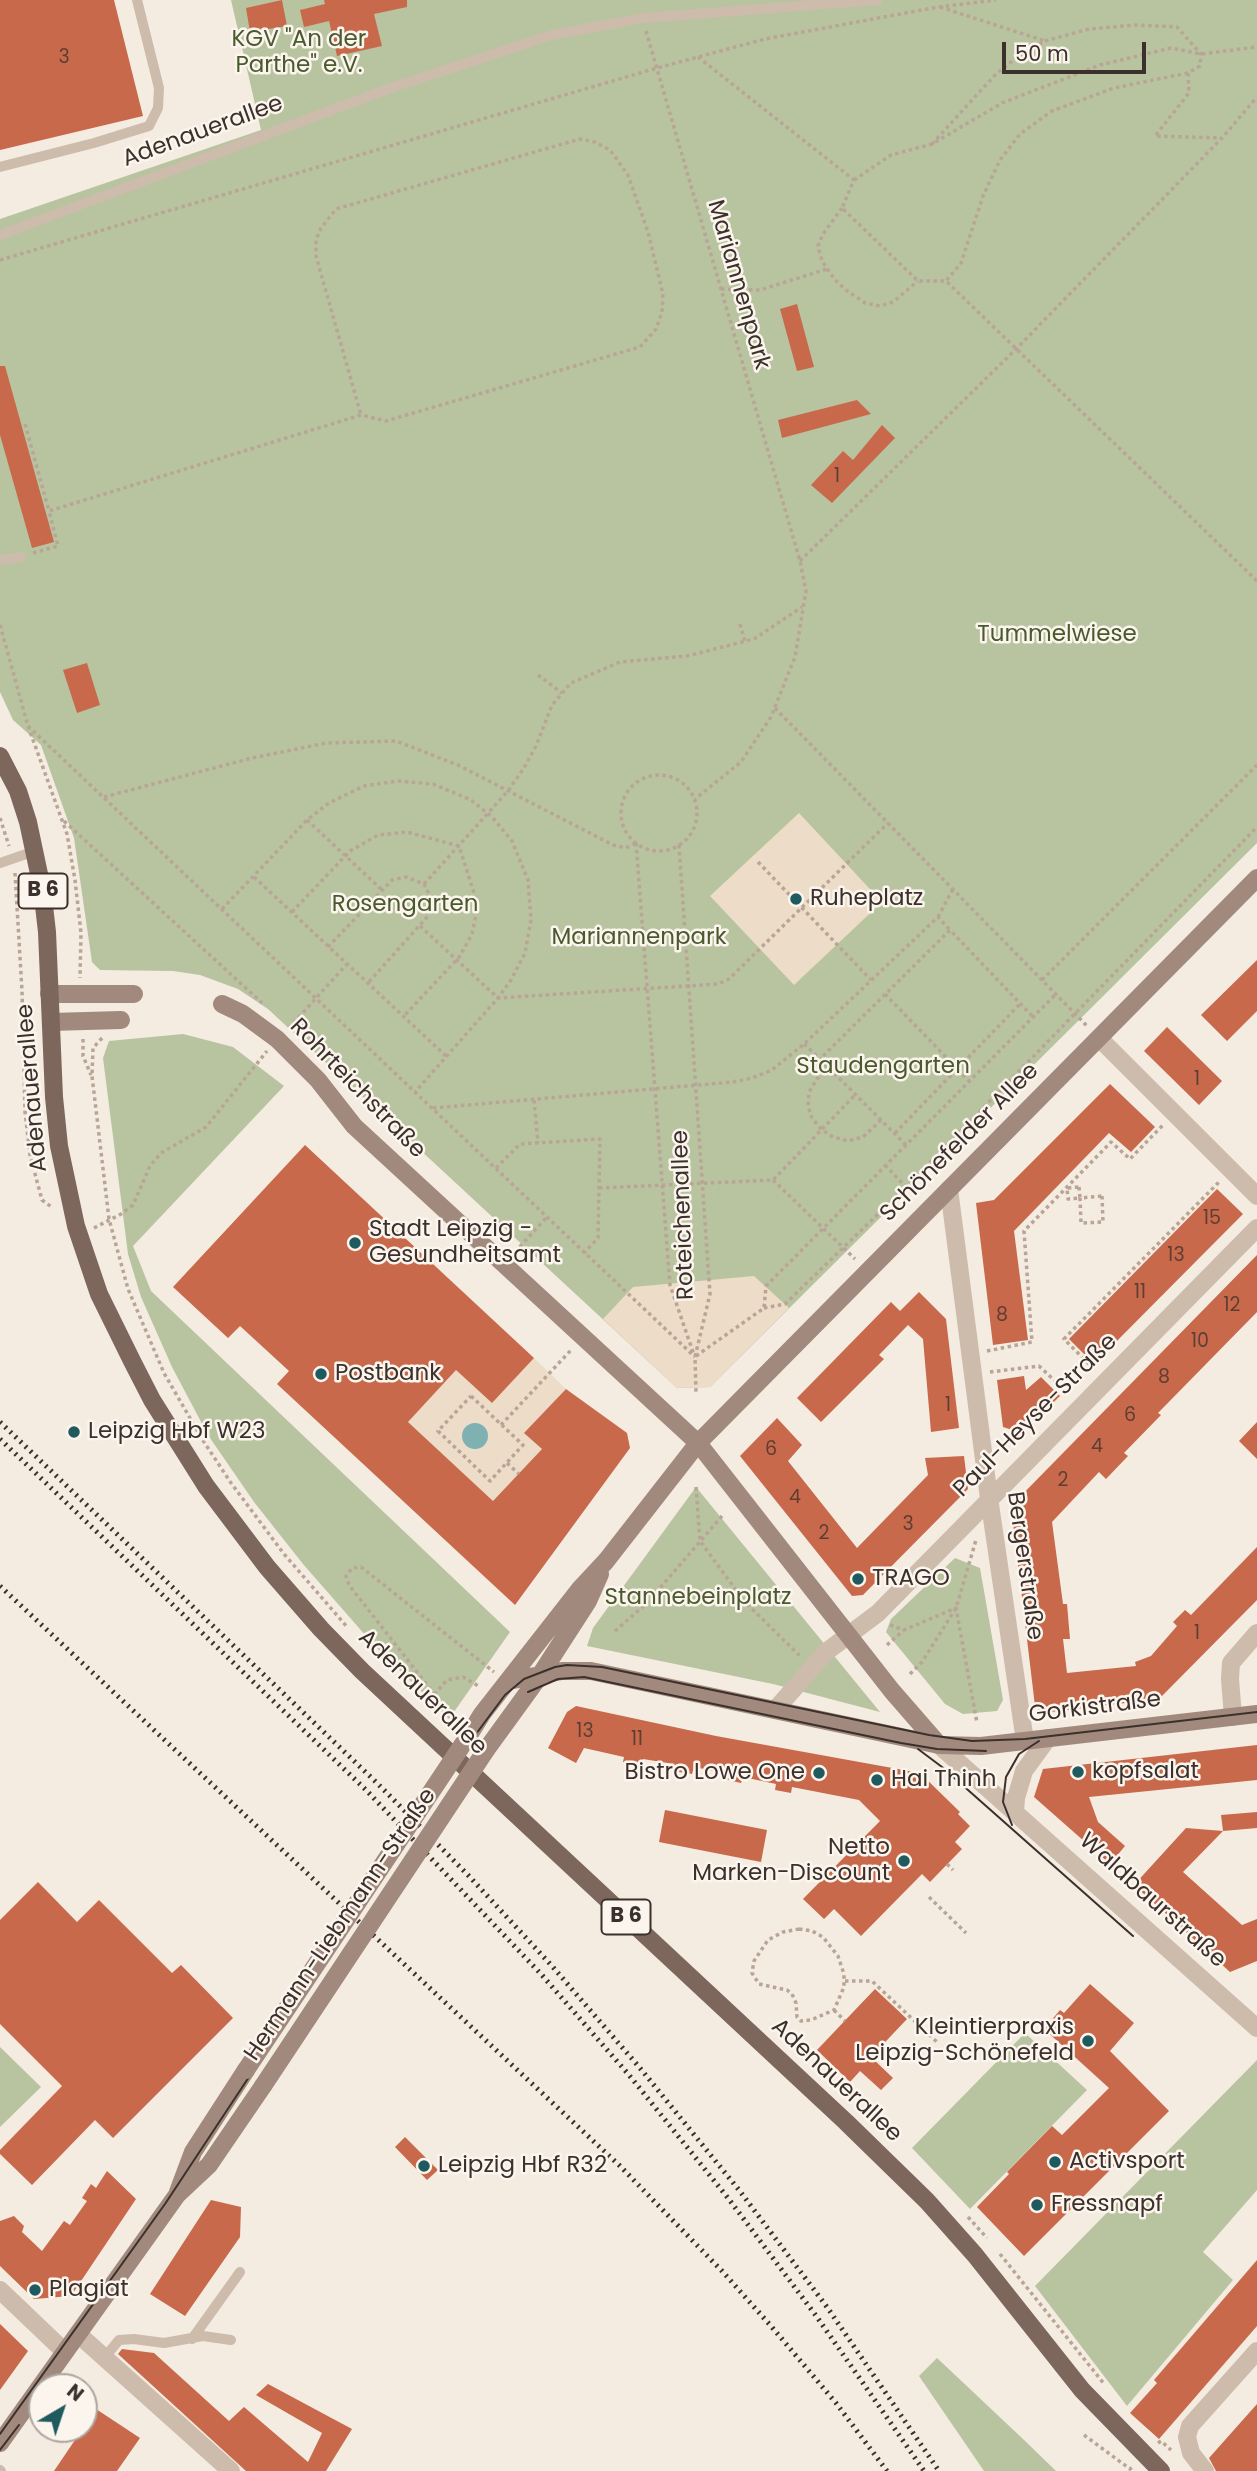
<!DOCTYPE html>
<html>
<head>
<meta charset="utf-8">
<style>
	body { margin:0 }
	#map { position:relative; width:1257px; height:2471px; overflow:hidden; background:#f4ebe1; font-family:Poppins,sans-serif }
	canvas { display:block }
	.north { position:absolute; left:28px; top:2373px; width:70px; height:70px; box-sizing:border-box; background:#fbf5ee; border:2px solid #aea6a0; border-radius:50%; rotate:39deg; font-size:19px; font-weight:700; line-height:28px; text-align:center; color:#3b302b }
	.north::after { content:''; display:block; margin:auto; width:24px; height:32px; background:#1f5a5e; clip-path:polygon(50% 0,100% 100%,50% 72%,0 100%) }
	.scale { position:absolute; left:1002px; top:42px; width:144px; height:32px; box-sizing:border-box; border:4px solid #3b302b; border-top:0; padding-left:9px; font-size:21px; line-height:24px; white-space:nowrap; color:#3b302b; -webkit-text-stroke:5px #fbf5ee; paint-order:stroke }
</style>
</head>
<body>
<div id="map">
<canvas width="1257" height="2471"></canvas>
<div class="north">N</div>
<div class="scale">50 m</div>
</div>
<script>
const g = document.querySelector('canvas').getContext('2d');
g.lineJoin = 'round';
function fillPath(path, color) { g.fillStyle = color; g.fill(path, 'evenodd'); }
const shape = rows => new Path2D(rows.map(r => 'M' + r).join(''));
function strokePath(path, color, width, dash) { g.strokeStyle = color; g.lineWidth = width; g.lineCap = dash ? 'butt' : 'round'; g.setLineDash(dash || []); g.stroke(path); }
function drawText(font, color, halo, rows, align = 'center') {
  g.font = font + ' Poppins,sans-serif'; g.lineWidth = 5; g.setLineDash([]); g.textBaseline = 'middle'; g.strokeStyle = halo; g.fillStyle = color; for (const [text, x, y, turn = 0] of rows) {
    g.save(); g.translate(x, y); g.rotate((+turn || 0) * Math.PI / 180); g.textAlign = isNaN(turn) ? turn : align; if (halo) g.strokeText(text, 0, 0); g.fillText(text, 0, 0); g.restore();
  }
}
fillPath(shape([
	[231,0,1257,0,1257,843,710,1387,677,1388,268,1009,238,989,200,975,173,971,100,970,92,962,74,838,41,745,13,720,0,692,0,219,261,130],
	[183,1034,233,1047,284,1086,133,1246,151,1291,510,1632,449,1719,373,1644,303,1564,254,1502,208,1435,172,1367,141,1297,128,1254,103,1058,109,1041],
	[696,1487,880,1712,773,1684,587,1646,593,1628],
	[955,1558,980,1568,1003,1700,997,1711,963,1714,945,1704,886,1632,891,1619],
	[1025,2033,1087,2090,970,2209,912,2148],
	[0,2047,41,2087,0,2127],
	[1257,2060,1257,2190,1203,2252,1233,2280,1127,2406,1035,2286],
	[937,2358,1023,2439,1056,2471,984,2471,919,2376]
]), '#b8c4a0');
fillPath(shape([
	[799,813,882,902,794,985,710,896],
	[754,1276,789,1308,710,1387,677,1388,603,1319,633,1287],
	[534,1358,566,1389,525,1433,542,1449,493,1501,408,1422,456,1370,492,1403]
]), '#ecdcc8');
fillPath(shape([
	'462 1436a13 13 0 1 1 26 0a13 13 0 1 1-26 0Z'
]), '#7fb0b2');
fillPath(shape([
	[0,0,114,0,143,116,0,150],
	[282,0,287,26,250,32,246,8],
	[324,0,407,0,407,7,374,14,382,46,337,56,329,21,304,27,300,10,325,4],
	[797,304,814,367,797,371,780,309],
	[0,366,5,366,54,542,32,548,0,435],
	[857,400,871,414,782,438,778,420],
	[882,425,895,438,832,503,811,485,843,451,853,460],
	[87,663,100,705,77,713,63,670],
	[1257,960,1257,1011,1227,1041,1201,1015],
	[1167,1027,1222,1081,1199,1105,1144,1051],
	[1110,1084,1155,1127,1131,1152,1109,1133,1014,1231,1028,1340,993,1345,976,1203,994,1200],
	[305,1145,534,1358,492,1403,456,1370,408,1422,493,1501,542,1449,524,1433,566,1389,627,1433,630,1448,515,1605,277,1384,289,1371,240,1326,228,1338,173,1287],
	[1217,1189,1243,1214,1094,1364,1069,1339],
	[1257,1255,1257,1312,1158,1413,1161,1415,1124,1453,1128,1456,1106,1479,1099,1472,1052,1522,1063,1604,1067,1604,1070,1639,1063,1639,1067,1673,1136,1666,1135,1662,1151,1656,1177,1626,1173,1622,1185,1610,1191,1615,1257,1547,1257,1600,1159,1699,1042,1713,1035,1706,1011,1506],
	[919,1292,946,1319,959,1428,931,1432,923,1339,908,1325,879,1355,884,1359,821,1422,797,1398,891,1302,900,1311],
	[1024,1376,1026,1390,1041,1377,1060,1396,1022,1433,1003,1427,997,1380],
	[777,1418,802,1445,788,1461,857,1548,928,1475,925,1458,964,1456,968,1489,863,1595,852,1596,740,1456],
	[1257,1422,1257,1459,1239,1441],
	[576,1706,716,1736,920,1773,960,1812,958,1814,970,1826,955,1842,962,1849,930,1882,922,1874,861,1936,834,1909,824,1919,803,1899,880,1821,859,1800,792,1787,791,1793,775,1790,776,1784,743,1777,741,1783,724,1779,725,1773,694,1767,692,1774,673,1771,674,1764,643,1759,642,1765,623,1762,624,1757,584,1748,576,1763,548,1748,567,1712],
	[1257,1745,1257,1780,1089,1797,1098,1822,1125,1846,1110,1864,1034,1797,1043,1769],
	[665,1810,767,1830,761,1862,659,1842],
	[1257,1812,1257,1828,1223,1831,1221,1815],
	[1186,1828,1223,1831,1183,1872,1242,1925,1257,1919,1257,1961,1230,1972,1134,1885],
	[38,1882,77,1922,99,1900,172,1973,181,1965,233,2018,113,2138,95,2120,32,2185,0,2154,0,2150,62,2086,0,2024,0,1920],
	[1090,1984,1134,2023,1110,2051,1169,2111,1024,2256,977,2207,1009,2174,1007,2172,1052,2126,1062,2135,1109,2088,1044,2029,1060,2010,1064,2013],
	[875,1989,907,2019,871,2057,893,2078,881,2090,860,2071,850,2082,817,2050],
	[405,2137,438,2170,427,2180,395,2147],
	[107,2171,136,2199,71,2296,34,2299,0,2266,0,2221,14,2216,24,2226,22,2232,42,2251,64,2221,70,2225,87,2201,82,2198,91,2184,96,2188],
	[211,2200,241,2207,240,2237,185,2316,150,2294],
	[1257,2260,1257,2326,1159,2439,1130,2413,1157,2383,1154,2380],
	[0,2324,28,2351,0,2390],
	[122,2349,154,2353,229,2421,244,2407,308,2462,322,2433,256,2395,268,2384,352,2429,326,2471,246,2471,118,2354],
	[1257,2404,1257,2471,1216,2471,1209,2458],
	[96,2409,140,2438,117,2471,54,2471]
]), '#c8694b');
strokePath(shape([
	[940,7,1045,41],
	[646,31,800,561,806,591,795,657,771,717,741,762,695,799],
	[698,57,854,180,842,208,918,281,946,281,1257,581],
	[1188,73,1189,93,1155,136,1222,138],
	[932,144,994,76,1016,58,1045,41,1089,29,1136,25,1177,27,1201,54,1200,66,1188,73,1114,88,1052,111,1020,134,1000,160,983,196,961,263,946,281],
	[854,180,891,155,932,144,1002,103,1100,65,1171,48,1201,54,1257,47],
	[842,208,823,234,818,246,822,261,835,280,846,290,865,303,880,306,893,302,918,281],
	[0,260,657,68,765,39,938,7,996,0],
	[721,289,760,290,827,269],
	[25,424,49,511],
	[33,553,58,546,49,511,361,415,386,421,640,347,656,329,662,312,663,294,648,232,628,175,610,150,595,142,580,139,336,209,321,228,316,240,316,256,361,415],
	[800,561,1016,349,1222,138,1257,97],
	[740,624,745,642],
	[0,625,28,726,67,834,75,880,81,933,80,978],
	[538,675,562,693],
	[775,708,1087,1026],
	[28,726,695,1357],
	'621 813a38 38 0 1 1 76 0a38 38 0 1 1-76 0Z',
	[104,797,252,758,326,743,396,741,458,765,613,845,626,848,636,843],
	[0,818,9,846],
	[307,820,381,889],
	[64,821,262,1003],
	[636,843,670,1285,694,1355],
	[679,845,710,1294,695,1357,696,1393],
	[758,862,871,980],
	[15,873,22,991,25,1112,30,1155,42,1200,53,1208],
	[254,877,447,1057],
	[424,884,508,791,524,768,536,746,552,705,571,683,620,662,687,656,754,639,802,607],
	[222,909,307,820,329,803,364,786,397,781,433,784,471,800,492,817,512,841,528,880,531,920,525,953,511,980,498,998,415,1092],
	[292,912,350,851,378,835,407,832,459,846,476,899,476,914,472,934,460,956,404,1016],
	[938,917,953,889],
	[420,926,498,998,718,984,729,979,888,823],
	[328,947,392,880,406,877,424,884,431,898,428,916,368,983],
	[1042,980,1257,765],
	[885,994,969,1081],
	[289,1028,347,964],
	[102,1038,93,1048,92,1076,109,1219,128,1289,164,1373,202,1439,231,1483,284,1554,348,1628],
	[83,1039,83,1056,91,1075],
	[804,1044,820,1059],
	[829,1067,817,1079,809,1092,808,1106,812,1118,821,1129,833,1137,848,1141,863,1137,881,1120],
	[534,1100,538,1143],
	[433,1108,733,1082,752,1078,772,1070,804,1044,938,917,950,930],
	[895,1133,1020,1004],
	[906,1145,820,1059,950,930,1033,1017],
	[885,1165,905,1186],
	[496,1168,520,1144,600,1139,598,1238,584,1253],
	[773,1180,855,1259],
	[1079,1187,1080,1198,1068,1199,1067,1188,1079,1187],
	[599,1188,773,1180,856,1094],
	[1102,1196,1103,1222,1081,1223,1080,1198,1102,1196],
	[94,1228,121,1214,133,1205,150,1166,161,1153,206,1127,267,1051],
	[515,1252,547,1217],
	[764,1308,785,1304,906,1187,1257,827],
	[987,1351,1032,1342,1024,1231,1111,1142,1130,1159,1163,1125],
	[696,1356,764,1308,766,1286,1056,994],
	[1094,1369,1064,1339,1220,1181],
	[990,1372,1039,1366,1069,1394],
	[471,1396,523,1445,490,1481,438,1431,471,1396],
	[501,1425,572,1349],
	[507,1463,519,1474],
	[696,1487,700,1541,744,1601,800,1656],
	[890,1625,904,1630,956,1608,977,1723],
	[615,1631,647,1603,722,1516],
	[887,1645,904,1630],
	[910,1674,922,1662,956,1608,976,1540],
	[435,1695,349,1585,346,1576,352,1568,361,1567,494,1672],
	[425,1705,447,1680,463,1677,480,1687],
	[947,1864,953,1870],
	[929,1897,966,1933],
	[799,1929,812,1931,823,1937,838,1956,844,1974,844,1987,834,2010,811,2020,801,2021,797,2017,796,2003,792,1994,787,1990,759,1984,752,1973,754,1961,768,1940,783,1932,799,1929],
	[845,1981,872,1981,938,2043],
	[834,2010,845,2021],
	[968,2217,987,2238],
	[1000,2254,1105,2385],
	[1084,2435,1130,2469,1132,2467],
	[1158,2443,1161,2441,1171,2450]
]), '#b9a596', 3.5, [3.5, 3.5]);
strokePath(shape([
	[0,167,94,143,149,126,158,108,159,88,137,0],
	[0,235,393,87,552,35,643,18,877,0],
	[0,560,21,557],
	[0,863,35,851],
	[192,2339,240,2272],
	[105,2357,119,2340,134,2339,164,2343,203,2336,231,2340],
	[0,2470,1,2471]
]), '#cdbbac', 10);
strokePath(shape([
	[1099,1038,1257,1196],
	[949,1189,989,1498,1025,1741],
	[775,1710,826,1652,878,1613,1257,1228],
	[1233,1717,1230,1679,1231,1663,1257,1633],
	[939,1745,1257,2028],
	[1015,1812,1016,1798,1024,1771,1048,1738],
	[0,2290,65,2352],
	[78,2334,231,2471],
	[1205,2471,1191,2453,1187,2437,1190,2426,1257,2351]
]), '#cdbbac', 18);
strokePath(shape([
	[49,994,134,994],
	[222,1004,243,1014,277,1039,318,1080,354,1126,698,1443,892,1691,939,1745],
	[51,1022,121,1020],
	[508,1681,562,1671,591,1671,939,1745,981,1746,1257,1714],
	[469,1735,482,1714,579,1590,606,1561,698,1443,1257,878],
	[486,1750,539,1677,588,1601,600,1574],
	[178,2192,193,2152,246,2070],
	[0,2443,177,2195,209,2165,263,2086]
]), '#a18a7d', 18);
strokePath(shape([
	[0,756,18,791,28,822,42,888,47,932,54,1097,59,1146,76,1226,99,1294,132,1361,152,1400,206,1486,267,1567,321,1629,362,1671,846,2122,927,2201,975,2255,1082,2390,1161,2471]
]), '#7d675c', 18);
strokePath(shape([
	[528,1692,558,1679,584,1677,901,1743,937,1749,986,1751],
	[918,1749,942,1767,1133,1936],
	[1012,1825,1003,1802,1006,1777,1019,1754,1039,1741],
	[0,2434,165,2204,473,1738,505,1695,524,1679,555,1667,567,1665,602,1667,929,1735,972,1741,1025,1739,1257,1712],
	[0,2450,19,2425]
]), '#3b302b', 2);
strokePath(shape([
	[0,1422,377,1783,468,1875,552,1966,640,2068,739,2190,827,2307,939,2471],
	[0,1439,366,1790,541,1974,629,2075,728,2198,817,2317,924,2471],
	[0,1586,620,2166,722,2271,771,2326,836,2403,887,2471]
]), '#3b302b', 5, [2, 5]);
strokePath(shape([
	[246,2070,469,1735],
	[263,2086,486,1750]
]), '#a18a7d', 18);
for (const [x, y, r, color] of [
	[796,899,7,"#1f5a5e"],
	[355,1243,7,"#1f5a5e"],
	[321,1374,7,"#1f5a5e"],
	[74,1432,7,"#1f5a5e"],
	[858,1579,7,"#1f5a5e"],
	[1078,1772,7,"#1f5a5e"],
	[819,1773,7,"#1f5a5e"],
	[877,1780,7,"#1f5a5e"],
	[904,1861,7,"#1f5a5e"],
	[1088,2041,7,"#1f5a5e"],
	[1055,2162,7,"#1f5a5e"],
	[424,2166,7,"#1f5a5e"],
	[1037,2205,7,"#1f5a5e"],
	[35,2290,7,"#1f5a5e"]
]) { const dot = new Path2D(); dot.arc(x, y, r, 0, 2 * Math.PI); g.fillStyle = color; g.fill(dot); strokePath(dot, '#fbf5ee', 2.5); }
drawText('19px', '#5e3e33', null, [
	["3",64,58],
	["1",837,477],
	["1",1197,1080],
	["15",1212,1219],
	["13",1176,1256],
	["11",1140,1293],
	["12",1232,1306],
	["8",1002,1316],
	["10",1200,1342],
	["8",1164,1378],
	["1",948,1406],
	["6",1130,1416],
	["4",1097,1447],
	["6",771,1450],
	["2",1063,1481],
	["4",795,1498],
	["3",908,1525],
	["2",824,1534],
	["1",1197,1634],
	["13",585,1732],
	["11",637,1740]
]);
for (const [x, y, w] of [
	[43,891,49],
	[626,1917,49]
]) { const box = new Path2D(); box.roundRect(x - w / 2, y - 17.5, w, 35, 5); g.fillStyle = '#fbf5ee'; g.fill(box); strokePath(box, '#3b302b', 2); }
drawText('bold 21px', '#3b302b', null, [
	["B 6",43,891],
	["B 6",626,1917]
]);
drawText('23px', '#4a5a2e', '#fbf5ee', [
	["KGV \"An der",299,40],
	["Parthe\" e.V.",299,66],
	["Tummelwiese",1057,635],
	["Rosengarten",405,905],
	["Mariannenpark",639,938],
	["Staudengarten",883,1067],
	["Stannebeinplatz",698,1598]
]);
drawText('23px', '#3b302b', '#fbf5ee', [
	["Adenauerallee",203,132,-20],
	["Mariannenpark",738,285,74],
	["Adenauerallee",33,1088,-95],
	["Rohrteichstraße",357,1089,46],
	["Schönefelder Allee",960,1143,-45],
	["Roteichenallee",684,1215,-92],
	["Paul-Heyse-Straße",1036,1416,-45],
	["Bergerstraße",1024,1566,82],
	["Adenauerallee",422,1693,44],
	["Gorkistraße",1095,1708,-7],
	["Waldbaurstraße",1152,1901,42],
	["Hermann-Liebmann-Straße",341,1925,-56],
	["Adenauerallee",836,2081,43]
]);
drawText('23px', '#3b302b', '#fbf5ee', [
	["Ruheplatz",810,899],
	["Stadt Leipzig -",369,1230],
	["Gesundheitsamt",369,1256],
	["Postbank",335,1374],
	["Leipzig Hbf W23",88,1432],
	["TRAGO",872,1579],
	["kopfsalat",1092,1772],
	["Bistro Lowe One",805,1773,"right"],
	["Hai Thinh",891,1780],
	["Netto",890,1848,"right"],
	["Marken-Discount",890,1874,"right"],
	["Kleintierpraxis",1074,2028,"right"],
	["Leipzig-Schönefeld",1074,2054,"right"],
	["Activsport",1069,2162],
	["Leipzig Hbf R32",438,2166],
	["Fressnapf",1051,2205],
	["Plagiat",49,2290]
], 'left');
</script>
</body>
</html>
